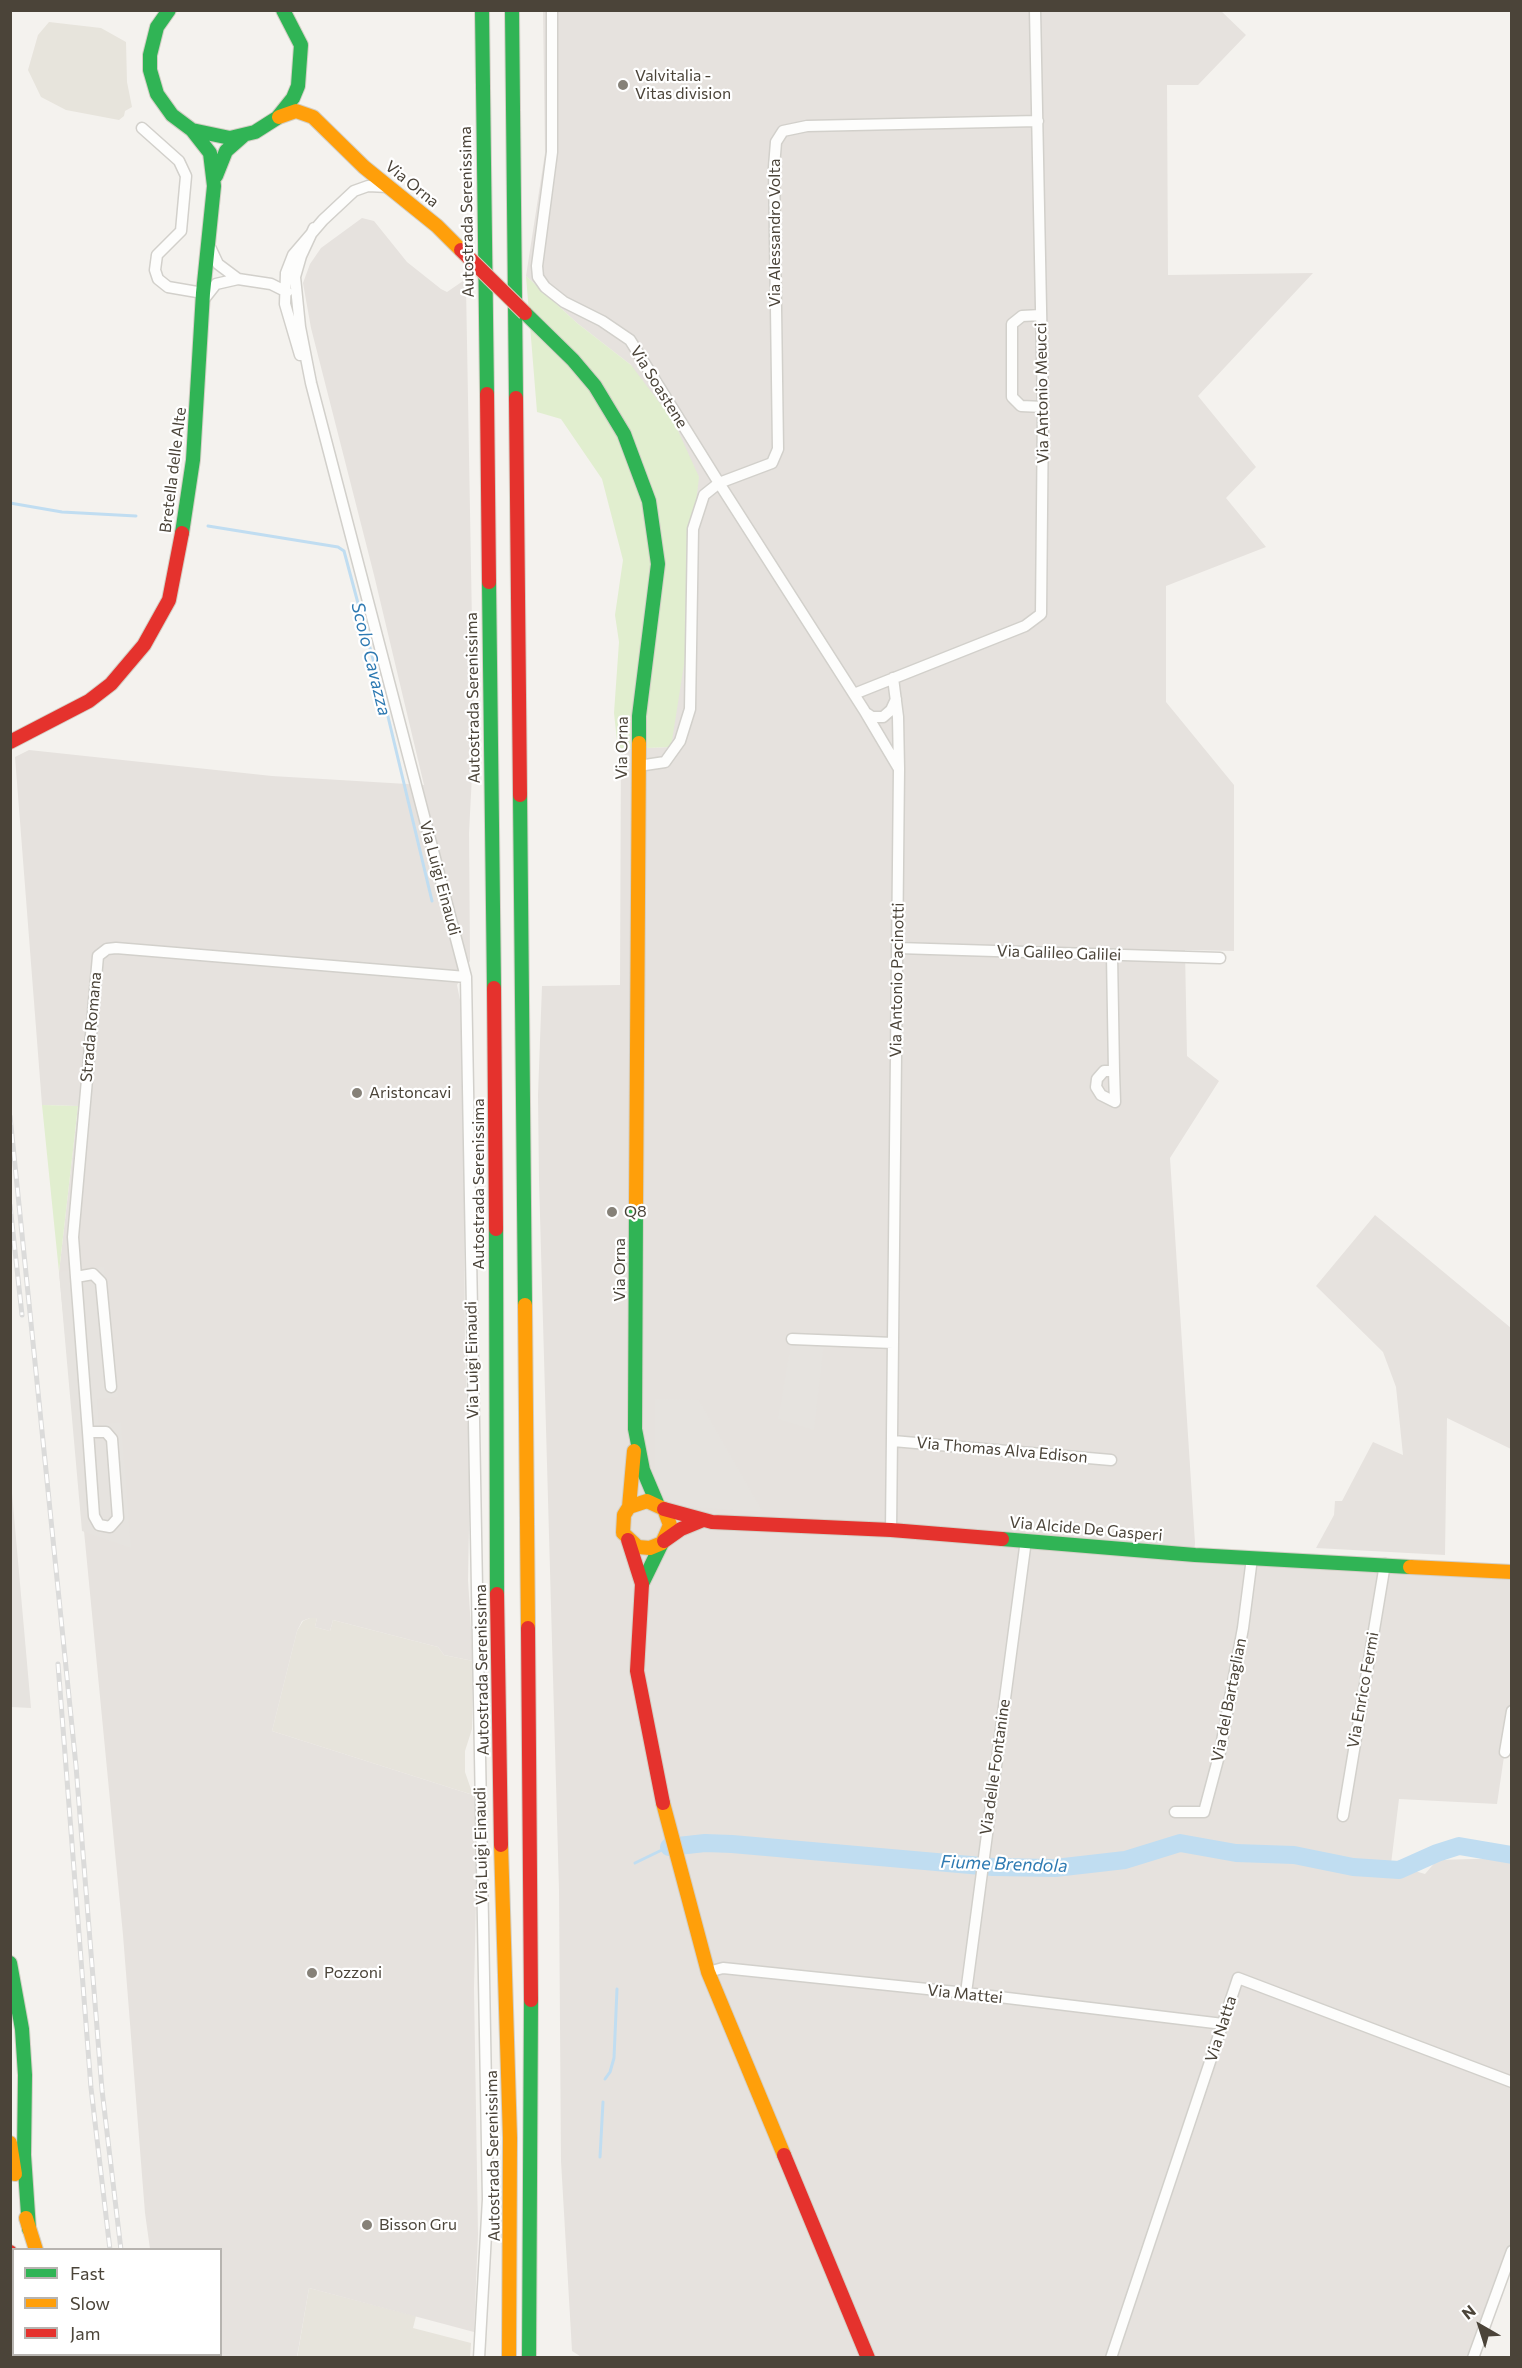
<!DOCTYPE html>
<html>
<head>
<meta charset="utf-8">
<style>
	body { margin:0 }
	#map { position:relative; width:1522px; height:2368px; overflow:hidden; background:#f4f2ee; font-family:Commissioner,sans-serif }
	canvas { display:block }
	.frame { position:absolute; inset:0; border:12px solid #4b4439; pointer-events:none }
	.legend { position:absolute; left:12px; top:2248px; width:210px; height:108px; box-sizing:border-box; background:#fff; border:2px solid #b7b4b0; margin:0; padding:8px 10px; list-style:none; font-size:18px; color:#4b4439 }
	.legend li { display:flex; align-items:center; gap:12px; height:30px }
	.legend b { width:30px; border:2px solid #b7b4b0 }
	.north { position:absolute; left:1450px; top:2296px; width:60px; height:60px; -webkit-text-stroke:4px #fff; paint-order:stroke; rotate:321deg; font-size:16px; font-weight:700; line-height:24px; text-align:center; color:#4b4439 }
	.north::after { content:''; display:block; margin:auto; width:21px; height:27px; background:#4b4439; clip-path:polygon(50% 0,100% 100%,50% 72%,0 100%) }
</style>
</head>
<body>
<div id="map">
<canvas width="1522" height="2368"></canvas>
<div class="frame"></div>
<ul class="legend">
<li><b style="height:8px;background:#30b455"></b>Fast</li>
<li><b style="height:8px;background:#ff9f0a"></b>Slow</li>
<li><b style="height:8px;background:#e5322d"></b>Jam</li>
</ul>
<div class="north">N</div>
</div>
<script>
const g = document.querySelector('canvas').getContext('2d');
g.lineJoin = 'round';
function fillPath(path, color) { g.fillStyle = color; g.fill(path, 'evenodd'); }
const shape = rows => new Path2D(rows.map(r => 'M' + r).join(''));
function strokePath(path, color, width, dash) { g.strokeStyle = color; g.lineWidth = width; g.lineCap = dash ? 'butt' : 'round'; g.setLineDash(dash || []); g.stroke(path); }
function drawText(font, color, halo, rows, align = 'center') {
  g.font = font + ' Commissioner,sans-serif'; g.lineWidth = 4.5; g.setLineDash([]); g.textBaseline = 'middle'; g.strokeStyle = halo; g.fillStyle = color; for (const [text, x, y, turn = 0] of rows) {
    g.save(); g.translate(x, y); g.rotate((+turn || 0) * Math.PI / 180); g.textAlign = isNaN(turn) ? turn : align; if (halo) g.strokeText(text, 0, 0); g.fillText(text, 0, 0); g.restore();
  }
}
fillPath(shape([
	[49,22,101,28,126,42,127,82,132,107,125,111,124,116,119,120,66,110,41,97,28,70,38,35],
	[310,1618,317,1618,315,1627,330,1631,333,1620,438,1647,444,1655,473,1661,472,1729,465,1751,465,1772,473,1795,272,1731,297,1631,303,1621],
	[309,2288,416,2316,413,2328,471,2343,470,2357,297,2358]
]), '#e7e4dc');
fillPath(shape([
	[1220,10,1246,35,1198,85,1167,85,1168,275,1313,273,1198,396,1256,467,1226,498,1266,547,1166,586,1166,702,1234,785,1234,951,1185,950,1187,1056,1219,1081,1170,1158,1195,1543,1193,1563,1511,1577,1511,1709,1497,1804,1399,1799,1391,1864,1425,1874,1437,1860,1511,1858,1511,2265,1480,2357,583,2358,572,2351,561,2161,559,1890,539,1180,538,1095,542,986,620,985,621,749,671,747,631,365,577,323,526,276,545,153,543,11],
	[362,218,374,221,407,262,441,289,447,292,463,281,466,286,474,736,469,833,470,961,457,985,463,1015,465,1353,470,1478,468,1580,473,1661,444,1655,438,1647,333,1620,330,1631,315,1627,317,1618,310,1618,302,1621,297,1631,272,1731,473,1795,478,1814,474,1988,478,2234,474,2332,309,2288,297,2357,218,2357,206,2355,220,2354,220,2250,150,2249,145,2213,123,1935,59,1272,78,1106,42,1105,15,757,29,750,272,776,424,785,374,575,311,328,303,283,310,264,321,248],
	[1375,1215,1511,1328,1511,1449,1447,1418,1445,1555,1316,1548,1334,1515,1335,1501,1342,1501,1373,1442,1403,1455,1396,1387,1383,1352,1316,1286]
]), '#e6e2de');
fillPath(shape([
	[526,276,577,323,631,365,674,422,699,477,688,571,688,639,671,747,621,749,617,741,614,713,619,642,615,615,623,560,602,479,561,419,537,412],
	[42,1105,78,1106,59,1272]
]), '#e1eecf');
fillPath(shape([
	[104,1267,118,1397,97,1399,99,1425,121,1422,131,1548,82,1531,59,1272],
	[791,1343,824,1344,814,1430,778,1419],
	[655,1399,699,1400,763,1512,681,1506,662,1495,655,1486],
	[10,1482,11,1482,31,1708,11,1707]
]), '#e6e3df');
strokePath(shape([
	[10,503,62,512,136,516],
	[208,526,338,547,344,551,385,704,432,901],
	[635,1863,668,1847],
	[605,2079,610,2072,614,2058,617,1989],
	[600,2157,603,2102]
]), '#c0ddf1', 3);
strokePath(shape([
	[669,1847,705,1843,732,1844,993,1867,1055,1868,1125,1860,1180,1843,1236,1853,1294,1855,1353,1867,1399,1870,1437,1853,1459,1846,1512,1855]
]), '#c0ddf1', 18);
const street = shape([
	[552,10,552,152,537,266,538,277,545,287,564,302,602,321,630,340,719,483,704,495,693,529,690,709,680,741,665,762,638,766],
	[142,128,179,161,186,176,181,231,157,255,155,270,158,279,168,287,203,293],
	[314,228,301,256,295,277,300,327,311,383,466,977,488,2199,479,2358],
	[210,247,218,264,238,279],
	[205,298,216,284,238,279,271,284,287,292],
	[1041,315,1022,316,1012,324,1012,397,1021,406,1043,407],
	[300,355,285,304,286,273,293,255,323,220,354,191,368,186,388,187],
	[854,694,1025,626,1041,614,1043,407,1035,10],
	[866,713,872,717,883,717,891,710,896,699],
	[899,769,864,710,719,483,772,463,778,449,774,167,776,142,783,131,807,126,1038,121],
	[898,948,1220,958],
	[1112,955,1114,1071,1104,1071,1097,1079,1096,1087,1101,1095,1115,1102,1114,1071],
	[76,1277,93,1274,101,1282,111,1387],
	[792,1339,893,1343],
	[88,1432,106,1432,112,1439,118,1518,110,1527,99,1525,94,1516,88,1432,76,1277,73,1237,98,956,107,949,116,948,466,977],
	[893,1441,1111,1460],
	[891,1530,899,769,898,717,893,678],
	[1505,1752,1512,1711],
	[1175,1812,1204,1812,1220,1752,1243,1628,1252,1558],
	[1343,1816,1385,1564],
	[708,1972,723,1968,966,1993,1223,2024],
	[966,1993,1026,1540],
	[1111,2358,1238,1978,1512,2082],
	[1473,2358,1512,2251]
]);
const fast = shape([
	[169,10,157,27,150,55,150,70,157,94,172,115,192,130,230,138,255,132,277,118,293,98,298,86,301,45,283,10],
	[482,10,487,394],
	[512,10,516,398],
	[216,176,226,151,243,136],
	[525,313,573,360,595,386,624,434,649,501,658,564,639,716,639,743],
	[182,533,193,460,203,293,214,186,210,153,192,130],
	[489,582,494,988],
	[520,795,525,1305],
	[636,1205,635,1429,643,1470,657,1503],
	[496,1229,497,1594],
	[1002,1539,1195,1555,1410,1567],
	[642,1584,662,1543],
	[10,1963,22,2029,25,2075,24,2155,29,2229],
	[73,2354,75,2358],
	[529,2358,531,2000]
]);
const slow = shape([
	[279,117,296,111,313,117,364,167,437,226,461,250],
	[636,1205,639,743],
	[525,1305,528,1628],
	[629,1507,647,1501,664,1509,670,1525,662,1543,650,1548,638,1547,623,1533,624,1515,629,1507,634,1451],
	[1410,1567,1512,1572],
	[663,1803,708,1972,784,2155],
	[501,1845,510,2138,509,2358],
	[10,2143,15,2174],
	[26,2218,36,2250]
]);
const jam = shape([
	[487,394,489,582],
	[516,398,520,795],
	[10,742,89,701,111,684,144,645,169,600,182,533],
	[494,988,496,1229],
	[664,1509,712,1522,891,1530,1002,1539],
	[628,1540,642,1584,637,1671,663,1803],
	[664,1541,681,1529,703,1520],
	[497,1594,501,1845],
	[528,1628,531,2000],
	[784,2155,868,2358],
	[10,2252,14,2262],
	[44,2354,46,2358]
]);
strokePath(street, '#d2d0cb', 13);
strokePath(fast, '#d3cfc5', 16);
strokePath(slow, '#d3cfc5', 16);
strokePath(jam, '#d3cfc5', 16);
strokePath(street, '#fdfdfc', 10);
strokePath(fast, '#30b455', 14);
strokePath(slow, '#ff9f0a', 14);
strokePath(jam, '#e5322d', 14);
const rail = shape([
	[10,1116,76,1766,102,2090,121,2250],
	[10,1205,22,1315],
	[58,1664,91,2088,110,2250],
	[129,2354,130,2358],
	[139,2354,140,2358]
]);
strokePath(rail, '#dbdbda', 5);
strokePath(rail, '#fff', 3, [9]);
const jamBridge = shape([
	[461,250,525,313]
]);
strokePath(jamBridge, '#d6cebb', 16, []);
strokePath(jamBridge, '#e5322d', 14);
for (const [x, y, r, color] of [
	[623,85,6,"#868178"],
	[357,1093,6,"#868178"],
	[612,1212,6,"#868178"],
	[312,1973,6,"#868178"],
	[367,2225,6,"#868178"]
]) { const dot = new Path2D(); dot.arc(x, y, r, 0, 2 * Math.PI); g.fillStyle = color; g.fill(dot); strokePath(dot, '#fff', 2); }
drawText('16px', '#4b4439', '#fff', [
	["Valvitalia -",635,76],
	["Vitas division",635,94],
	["Aristoncavi",369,1093],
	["Q8",624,1212],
	["Pozzoni",324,1973],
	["Bisson Gru",379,2225]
], 'left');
drawText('16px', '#4b4439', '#fff', [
	["Via Orna",412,184,39],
	["Autostrada Serenissima",467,212,-91],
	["Via Alessandro Volta",775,233,-90],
	["Via Soastene",659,387,58],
	["Via Antonio Meucci",1042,393,-91],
	["Bretella delle Alte",173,470,-83],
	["Autostrada Serenissima",473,698,-91],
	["Via Orna",622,748,-89],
	["Via Luigi Einaudi",440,878,75],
	["Via Galileo Galilei",1059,953,2],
	["Via Antonio Pacinotti",897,980,-89],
	["Strada Romana",91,1027,-85],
	["Autostrada Serenissima",479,1184,-90],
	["Via Orna",620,1270,-90],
	["Via Luigi Einaudi",472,1360,-91],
	["Via Thomas Alva Edison",1002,1450,5],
	["Via Alcide De Gasperi",1086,1529,5],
	["Autostrada Serenissima",482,1670,-91],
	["Via Enrico Fermi",1363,1690,-80],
	["Via del Bartaglian",1229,1700,-79],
	["Via delle Fontanine",995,1767,-82],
	["Via Luigi Einaudi",481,1846,-91],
	["Via Mattei",965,1994,6],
	["Via Natta",1221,2029,-72],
	["Autostrada Serenissima",493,2156,-91]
]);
drawText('italic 18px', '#2e7ab2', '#fff', [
	["Scolo Cavazza",371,659,76],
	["Fiume Brendola",1004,1864,2]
]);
</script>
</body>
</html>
